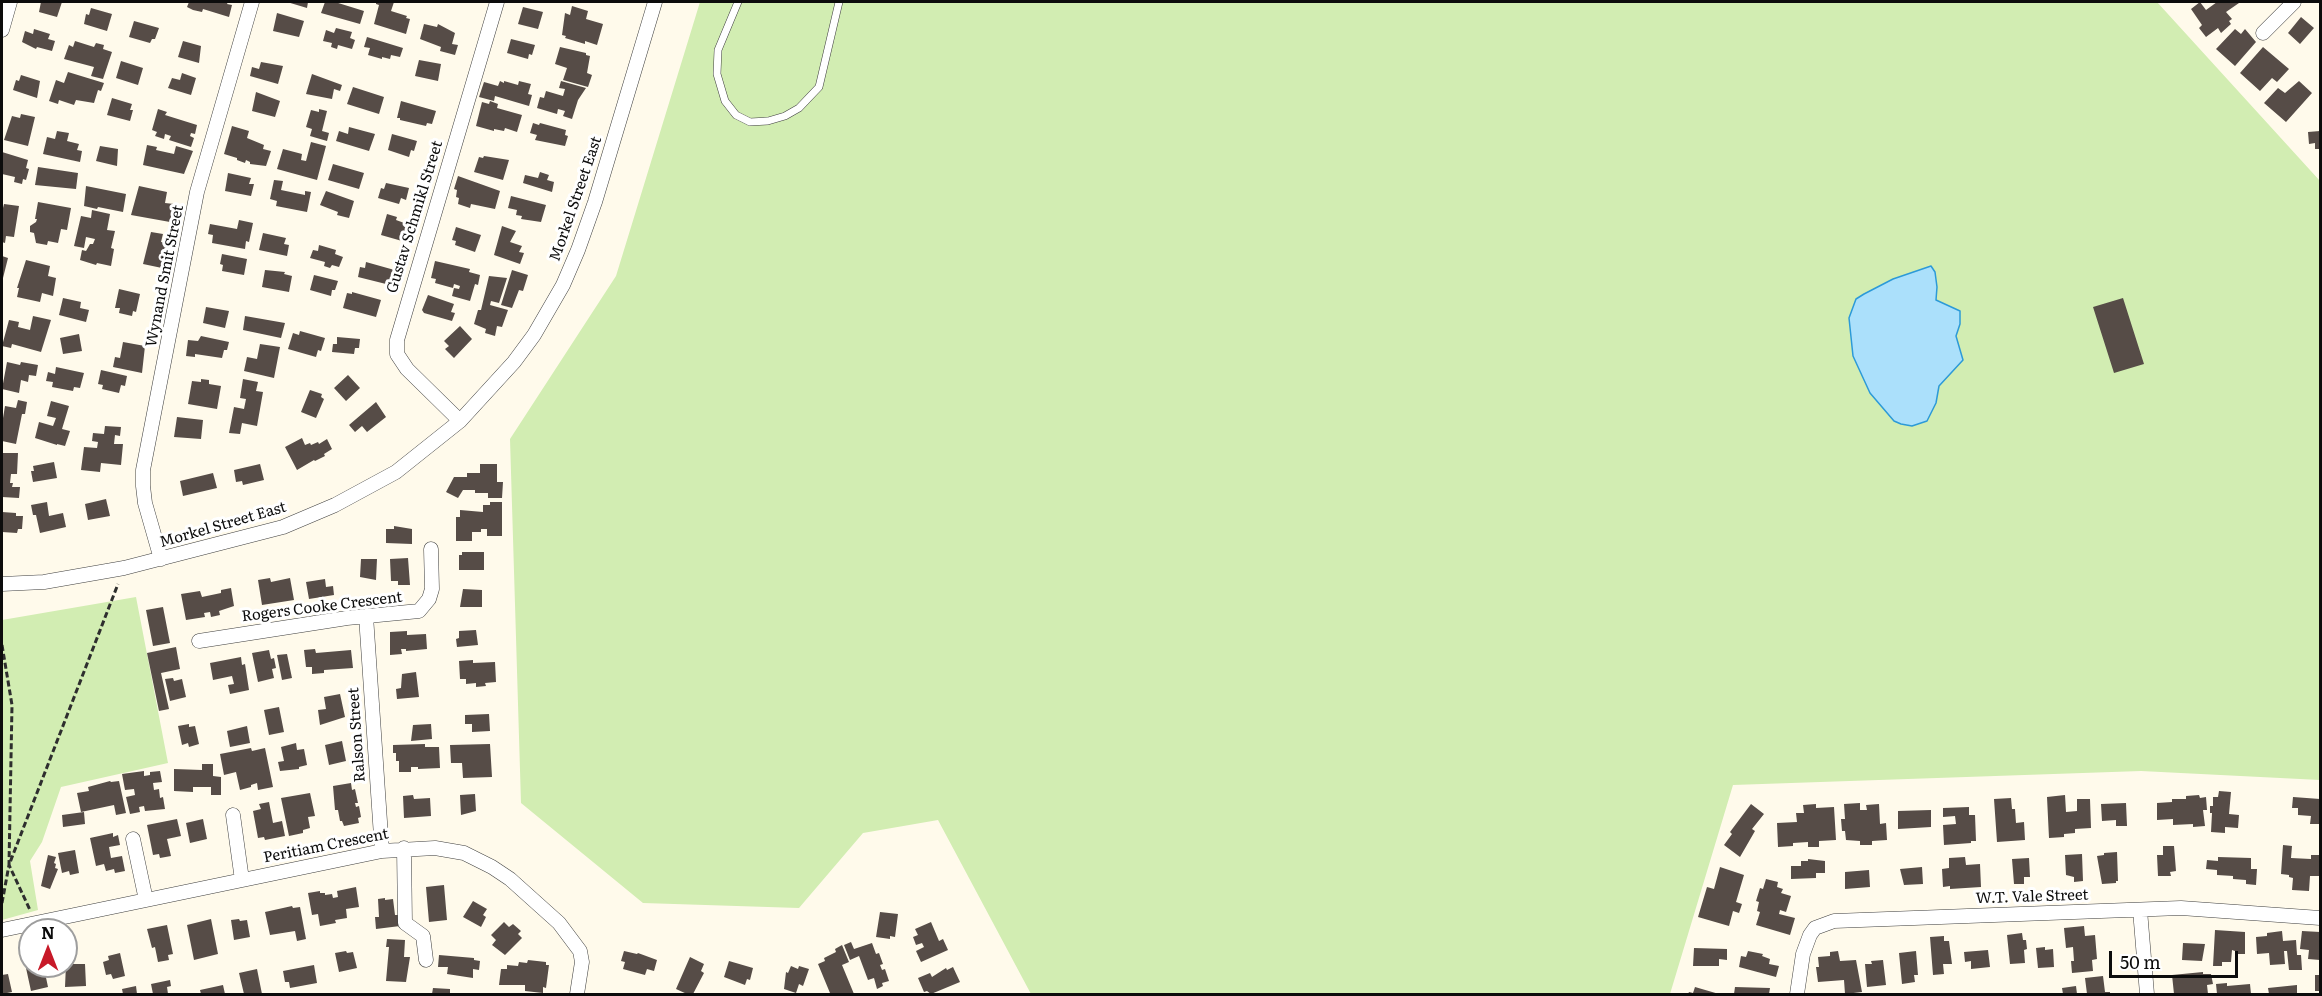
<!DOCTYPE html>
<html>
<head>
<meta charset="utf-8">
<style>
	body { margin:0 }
	#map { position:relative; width:2322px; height:996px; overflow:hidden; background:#fffaeb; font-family:Literata,serif }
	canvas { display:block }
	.frame { position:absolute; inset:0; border:3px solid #0c0c0c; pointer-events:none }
	.north { position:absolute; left:18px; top:918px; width:60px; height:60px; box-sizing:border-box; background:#fff; border:2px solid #9e9e9e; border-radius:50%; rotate:0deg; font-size:16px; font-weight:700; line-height:24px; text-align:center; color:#0c0c0c }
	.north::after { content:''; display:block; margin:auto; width:21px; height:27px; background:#c71928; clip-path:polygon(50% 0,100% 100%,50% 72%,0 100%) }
	.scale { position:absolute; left:2109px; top:951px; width:129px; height:27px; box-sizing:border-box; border:3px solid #0c0c0c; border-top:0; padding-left:8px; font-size:18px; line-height:21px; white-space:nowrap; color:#0c0c0c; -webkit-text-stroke:4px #fff; paint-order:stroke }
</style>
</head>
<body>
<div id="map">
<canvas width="2322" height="996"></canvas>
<div class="frame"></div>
<div class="north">N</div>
<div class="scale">50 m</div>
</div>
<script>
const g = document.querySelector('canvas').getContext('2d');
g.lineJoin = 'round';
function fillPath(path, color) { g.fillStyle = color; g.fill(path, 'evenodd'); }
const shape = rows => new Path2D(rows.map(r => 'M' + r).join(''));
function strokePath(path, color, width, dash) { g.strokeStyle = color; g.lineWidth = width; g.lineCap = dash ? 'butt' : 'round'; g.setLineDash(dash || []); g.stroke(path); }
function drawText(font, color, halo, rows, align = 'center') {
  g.font = font + ' Literata,serif'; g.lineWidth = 6; g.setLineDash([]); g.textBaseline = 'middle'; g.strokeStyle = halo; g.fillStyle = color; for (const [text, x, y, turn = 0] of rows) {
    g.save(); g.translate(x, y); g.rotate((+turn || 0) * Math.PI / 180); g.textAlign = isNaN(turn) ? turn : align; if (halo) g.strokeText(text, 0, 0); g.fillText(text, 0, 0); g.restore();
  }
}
fillPath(shape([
	[700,2,2157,2,2320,181,2320,780,2141,771,1733,785,1670,994,1031,994,938,820,863,833,799,908,643,903,521,803,510,439,616,276],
	[136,597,168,763,61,787,42,842,30,861,38,910,2,920,2,620]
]), '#d2edb2');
const water = shape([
	[1931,266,1935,272,1937,287,1936,300,1960,311,1960,324,1956,336,1963,360,1939,386,1936,403,1927,421,1912,426,1901,424,1894,421,1870,393,1853,356,1849,318,1856,299,1864,294,1893,279,1931,266]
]);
fillPath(water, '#abe0fb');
strokePath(water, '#2c9ad8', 1.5);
fillPath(shape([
	[41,2,62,2,57,17,39,12],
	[189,2,228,2,227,4,232,5,229,17,203,9,202,12,193,10,187,7],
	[287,2,308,2,307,8],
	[325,2,335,2,364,11,360,24,321,13],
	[376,2,394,2,391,11,407,16,406,18,410,19,406,34,374,24,379,5,376,4],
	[2200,2,2206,10,2217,2,2239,3,2226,12,2232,19,2229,21,2231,24,2221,33,2218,28,2206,37,2199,28,2202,25,2191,9],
	[572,6,588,11,586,19,603,24,597,45,585,41,585,44,565,38,566,36,562,35,565,13,570,15],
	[523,7,543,12,538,29,518,24],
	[91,8,112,14,107,31,84,24,86,14,89,15],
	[277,13,304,21,299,37,273,31],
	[2301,17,2314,28,2300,44,2288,33],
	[134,21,159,28,155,39,152,39,150,43,129,37],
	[424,24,437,27,438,24,455,33,452,44,458,45,455,55,440,51,441,47,420,39],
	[336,28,352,32,350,38,355,40,352,49,338,45,337,49,331,47,332,43,323,41,326,30,334,33],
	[34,29,50,34,48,39,55,41,52,51,37,47,36,49,22,42,25,31,33,34],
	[2235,29,2241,34,2245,29,2256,42,2235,66,2216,49],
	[367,37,403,48,400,57,391,55,390,59,382,57,382,59,368,55,370,48,364,47],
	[511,39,535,45,532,55,529,54,528,59,507,53],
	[75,41,94,47,96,43,104,45,103,49,112,52,103,79,91,76,94,67,64,59,69,45,73,47],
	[183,41,201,46,199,63,178,57],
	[560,47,586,53,586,55,590,56,587,73,592,75,588,87,563,80,567,68,555,64],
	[2263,47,2289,69,2277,82,2272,78,2260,91,2240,73],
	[419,60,441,64,438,81,415,76],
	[121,61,143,68,138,85,116,78],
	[261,62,283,66,278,84,250,76,252,67,259,69],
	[68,72,104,83,101,91,98,90,94,103,76,100,74,105,59,100,58,104,49,101,56,80,64,83],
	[182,73,196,78,191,95,168,88,172,78,180,80],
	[312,74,342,85,340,91,334,89,332,99,306,94],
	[21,75,40,81,37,98,13,90,16,80,19,81],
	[500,81,504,83,504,81,518,85,519,81,531,84,528,94,532,95,529,106,495,96,494,101,479,97,484,82,498,86],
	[561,81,586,88,578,100,572,119,563,116,565,111,558,109,557,114,537,108,540,97,544,98,546,91,563,96,565,89,559,88],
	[2299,81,2312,93,2286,122,2264,103,2278,88,2285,93],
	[353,87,384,97,379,114,347,104],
	[256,92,280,101,275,117,252,111],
	[112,98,132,104,130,110,133,110,130,121,107,115],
	[401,101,436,111,432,124,427,123,426,126,400,120,400,118,397,118],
	[490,101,498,104,497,108,522,115,517,132,505,128,504,131,494,129,494,131,476,126,482,102,489,104],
	[158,109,167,112,165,115,197,125,195,134,191,133,190,136,194,138,191,147,169,140,171,136,165,134,164,139,155,136,157,132,152,130],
	[319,109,327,111,322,131,329,133,327,141,310,136,312,129,306,127,311,110,319,112],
	[21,114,35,117,28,146,4,140,12,116,20,118],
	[533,123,539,125,540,123,566,130,565,135,568,136,565,146,535,140,537,135,530,133],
	[232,126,249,131,247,138,264,145,263,149,271,151,266,166,250,164,250,162,246,160,245,163,237,160,237,158,224,154],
	[349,127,375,134,369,151,336,141,339,131,348,134],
	[57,131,69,133,67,141,79,144,77,150,82,151,80,162,43,154,47,137,55,139],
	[2320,131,2320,149,2315,149,2315,143,2309,144,2308,132],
	[392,134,417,141,414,151,411,150,409,157,388,150],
	[311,142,326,146,317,180,277,169,283,149,302,154,301,160,306,161],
	[147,145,157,147,156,150,174,154,176,146,193,151,184,174,143,165],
	[100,146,118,149,117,166,96,161],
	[2,152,28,160,26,168,29,169,26,180,23,179,22,184,14,182,15,177,2,174],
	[484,156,509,160,503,180,474,172,479,157,483,158],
	[333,164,364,173,359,189,328,180],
	[38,167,78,173,76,189,35,185],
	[540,172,549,175,547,180,554,182,552,192,523,183,525,175,538,178],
	[228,173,251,178,249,184,254,184,251,196,225,191],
	[458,176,500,191,495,209,471,204,470,208,458,204,459,198,456,197,457,190,454,189],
	[274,180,283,181,281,190,305,195,305,191,311,192,307,212,276,206,277,201,270,199],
	[386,183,409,188,406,200,401,198,399,204,378,198,381,188,384,189],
	[86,186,126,194,123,212,98,207,97,209,84,206],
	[139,186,167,192,165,203,174,204,170,222,131,215],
	[326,191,354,201,349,218,337,215,338,212,320,205],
	[511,196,546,205,541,222,521,219,522,216,516,215,517,210,508,208],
	[38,202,71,208,67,230,61,229,58,243,48,241,47,245,36,243,34,233,30,232,30,226,36,222,37,219,35,219],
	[4,204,19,206,14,237,6,236,5,243,2,242,2,208,3,208],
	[92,210,110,214,107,230,115,231,111,248,114,249,111,266,97,263,96,265,80,260,82,250,86,251,90,244,93,244,95,239,86,237,84,248,74,246,81,216,91,218],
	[387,214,397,217,396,220,407,224,402,241,381,235],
	[239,220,253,223,249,242,246,241,245,249,212,243,213,235,208,234,210,224,237,229],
	[502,226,516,231,510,242,522,246,519,252,524,253,520,264,494,255],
	[456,227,481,235,475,252,455,245,456,241,452,240],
	[151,232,163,234,161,242,167,243,162,268,143,264],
	[263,233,286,238,284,244,289,245,287,256,259,250],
	[319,245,336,250,335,254,343,257,339,267,332,265,330,268,324,266,325,262,310,258,313,250,318,251],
	[222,254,247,259,244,275,222,271,223,265,220,264],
	[2,256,8,258,2,282],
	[26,260,50,266,48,276,56,278,53,296,42,293,40,302,17,297,19,288,17,288],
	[435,261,470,269,469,272,480,275,478,285,475,284,470,301,452,296,454,288,459,289,460,286,454,284,453,288,435,283,436,279,431,278],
	[366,262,398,271,394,286,358,277,360,267,365,268],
	[265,270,285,272,284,274,292,276,289,292,262,287],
	[512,270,528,275,523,291,519,290,512,308,501,305],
	[314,275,338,281,335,290,332,290,331,296,310,290],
	[489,276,507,278,499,303,491,301,490,305,508,310,502,327,497,326,495,336,485,333,486,329,474,324,478,310,481,310],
	[119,289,140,294,136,312,133,311,132,316,119,313,120,308,115,308],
	[352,292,381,300,376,317,343,308,347,293,352,294],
	[428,295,454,304,451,312,455,313,452,321,424,313,422,310],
	[63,298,81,302,80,308,89,310,86,322,59,315],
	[2123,298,2144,364,2114,373,2093,307],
	[206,307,229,311,225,328,203,323],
	[33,316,51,320,41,352,12,344,11,348,2,346,9,320,19,322,18,327,30,330],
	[245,316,285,323,281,338,243,330],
	[460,326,472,339,454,358,445,349,449,346,444,341],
	[300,331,325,338,321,351,318,350,316,357,288,349,293,333,299,335],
	[79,334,82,351,63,354,60,338],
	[201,336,229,342,227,350,224,350,222,358,195,354,195,357,186,356,188,340,198,341],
	[337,337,360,339,359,348,355,348,354,354,332,352,333,344,337,344],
	[123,342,145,346,142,373,113,367,115,357,120,358],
	[260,344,280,347,274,378,244,371,247,357,257,359],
	[7,362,20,365,21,362,38,365,36,376,29,375,28,382,21,380,19,393,2,389],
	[56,367,84,373,80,388,74,387,73,391,52,387,53,382,46,381,48,372,55,374],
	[101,370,127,376,125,386,121,385,119,393,102,389,103,385,98,384],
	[348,375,360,388,346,401,334,388],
	[201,379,209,380,209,384,221,386,217,409,188,404,192,381,201,382],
	[243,379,258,382,256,391,263,392,257,426,242,423,240,434,229,433,234,407,244,409,246,399,240,398],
	[310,390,322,394,321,397,324,399,316,418,301,412],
	[18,400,27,402,25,414,22,414,16,444,2,441,2,424,5,406,16,408],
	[51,401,69,406,62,429,70,431,65,446,57,444,57,445,35,438,39,422,53,426,56,418,47,416],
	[376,402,386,417,367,432,362,426,355,432,349,425],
	[177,417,203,420,201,439,174,437],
	[105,426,121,427,120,436,115,435,114,444,123,444,121,465,101,463,100,472,81,470,84,447,97,448,98,442,92,441,93,433,104,434],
	[302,438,305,445,310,443,311,445,318,442,319,444,327,439,332,449,324,454,325,456,315,461,314,460,297,470,285,447],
	[2,453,18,453,17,474,11,474,10,483,13,483,12,487,20,487,19,498,2,497],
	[54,462,57,478,33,482,31,471,34,471,33,466],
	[260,464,264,480,243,485,242,481,236,482,234,470],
	[480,464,497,464,497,482,503,482,502,498,488,498,488,493,475,493,475,490,463,490,458,498,446,492,454,477,467,477,467,473,480,473],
	[213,473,217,488,183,496,180,481],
	[106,499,110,516,88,520,85,504],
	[47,502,49,516,63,513,66,527,40,533,36,515,33,515,31,505],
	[490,502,502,502,502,536,487,536,487,529,481,529,481,532,472,532,472,541,456,541,456,517,460,517,460,510,483,512,483,505,490,505],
	[2,512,16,513,16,516,23,516,22,529,18,529,17,533,2,532],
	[394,526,412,529,412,544,386,543,386,529,394,529],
	[462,552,484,552,484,570,459,570,459,555,462,555],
	[408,558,410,585,398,585,398,581,391,581,390,559],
	[361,559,377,559,376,580,360,577],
	[270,578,271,582,290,578,294,600,262,605,258,580],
	[325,579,326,587,333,586,334,595,309,599,306,582],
	[231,588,234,606,219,611,220,615,211,617,210,612,204,613,205,617,186,620,181,594,200,591,202,597,221,593,221,590],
	[463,589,482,590,482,607,460,607],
	[163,607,170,643,153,646,146,610],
	[476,630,478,645,457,647,456,639,459,638,459,631],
	[407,631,407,635,426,634,427,649,406,651,406,649,401,649,402,654,390,655,390,632],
	[176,647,180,669,161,673,169,709,159,711,147,653],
	[315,649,316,653,351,650,353,668,324,670,324,673,312,674,312,667,306,667,304,650],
	[269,650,271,659,274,658,276,668,272,669,274,678,258,682,252,653],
	[287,654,292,678,282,680,277,655],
	[241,657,242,665,245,664,249,690,230,694,228,685,234,684,232,676,213,680,210,663],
	[473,660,473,663,495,662,496,682,485,683,486,686,476,687,476,683,466,684,466,679,460,679,459,661],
	[416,672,419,697,397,699,396,689,401,688,402,674],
	[173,678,174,681,182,679,186,697,170,701,165,679],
	[340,694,345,717,320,725,318,710,326,709,324,697],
	[279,707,284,732,269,735,264,710],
	[489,714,490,731,472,732,472,724,465,724,465,715],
	[189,724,189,727,195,726,199,744,189,747,188,743,182,745,178,726],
	[431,724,432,739,411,741,413,725],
	[247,726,250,743,230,747,227,731],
	[342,741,346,761,329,765,325,745],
	[296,743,297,750,304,749,307,765,299,767,299,769,280,771,278,762,284,761,281,747],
	[425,744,425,747,439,747,440,768,418,769,418,767,411,767,411,772,399,772,399,761,396,761,396,753,393,753,393,745],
	[490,744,492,777,463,778,462,763,451,763,450,745],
	[251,748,252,751,265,748,273,787,258,790,257,783,251,785,251,787,240,790,236,772,224,775,220,754],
	[202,764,213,764,213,776,221,777,221,795,211,795,211,787,193,787,193,792,174,791,174,769,202,770],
	[144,771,144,776,150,775,150,772,160,771,162,782,153,783,154,790,159,789,160,798,163,797,165,809,145,811,144,806,139,807,140,812,130,814,126,797,135,795,134,789,125,790,122,774],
	[110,781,111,782,119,781,126,813,116,815,114,805,81,812,77,793,89,791,88,787],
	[351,783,352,790,355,789,358,803,355,803,356,807,359,806,361,817,358,818,359,823,344,826,342,821,340,821,338,810,335,810,333,786],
	[2219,791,2231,792,2229,814,2239,815,2238,828,2225,827,2225,833,2211,832,2212,813,2210,813,2210,806,2213,806,2213,797,2218,797],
	[310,793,315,816,308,817,310,828,303,830,303,833,289,836,281,798],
	[475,794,476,811,461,815,460,795],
	[413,795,414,799,430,798,431,816,404,818,403,796],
	[2065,795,2066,812,2077,811,2077,799,2090,799,2091,828,2075,829,2075,833,2064,834,2064,837,2049,838,2047,797],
	[2199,795,2200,798,2206,797,2207,810,2203,810,2205,826,2193,827,2193,824,2173,825,2173,819,2157,820,2157,803,2172,802,2172,799,2186,799,2186,796],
	[2293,797,2320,799,2320,824,2310,824,2311,816,2298,815,2298,808,2292,808],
	[2011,798,2012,809,2015,809,2016,823,2024,822,2025,840,1997,842,1994,799],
	[269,802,273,823,282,821,285,836,265,840,264,837,258,838,253,811,261,809,259,804],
	[1860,803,1860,810,1867,810,1866,805,1879,804,1880,824,1886,823,1887,840,1872,841,1872,845,1860,845,1860,841,1846,840,1845,831,1842,831,1841,819,1845,819,1844,804],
	[2126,803,2127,826,2116,826,2116,820,2102,821,2101,804],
	[1751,804,1764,814,1752,829,1755,831,1740,857,1724,845,1732,834,1730,832],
	[1816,804,1816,808,1834,807,1836,840,1819,841,1819,847,1808,847,1808,842,1793,843,1793,846,1778,847,1777,823,1797,822,1796,813,1804,813,1803,805],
	[1969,807,1969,815,1975,815,1976,841,1971,841,1971,843,1944,845,1943,825,1956,824,1955,816,1943,817,1943,808],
	[1931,810,1931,827,1898,829,1898,811],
	[84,812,85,824,63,827,62,815],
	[177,819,181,836,167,839,171,856,160,858,159,854,153,855,147,825],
	[203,819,207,839,190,843,186,823],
	[113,833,113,837,118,835,120,845,109,847,111,858,122,856,125,871,115,873,114,869,106,871,104,864,96,866,90,838],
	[2283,845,2292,846,2291,858,2311,859,2311,855,2320,855,2319,876,2310,876,2309,891,2292,890,2293,878,2289,877,2289,875,2281,874],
	[2163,846,2174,846,2176,871,2170,872,2171,876,2158,876,2157,855,2163,855],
	[75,850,79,873,70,875,69,871,62,873,58,853],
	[2117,852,2118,881,2116,881,2116,883,2102,884,2097,856,2104,855,2104,853],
	[2082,854,2083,881,2074,882,2074,877,2066,875,2065,855],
	[48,855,56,857,54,863,56,864,55,868,58,869,50,889,41,886],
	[1965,857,1966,865,1980,864,1981,887,1950,889,1950,886,1943,887,1942,869,1949,868,1949,858],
	[2218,857,2251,858,2251,869,2257,869,2256,885,2246,884,2246,880,2233,879,2233,876,2217,875,2217,870,2206,869,2207,860,2218,861],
	[2029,858,2030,877,2024,877,2024,884,2014,884,2012,859],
	[1808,859,1825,861,1825,873,1816,873,1816,878,1791,879,1791,866,1801,866,1801,861,1808,861],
	[1720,867,1744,875,1736,902,1742,904,1739,913,1733,911,1729,926,1698,917,1707,887,1714,889],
	[1922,867,1923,884,1904,885,1900,869],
	[1869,870,1870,887,1845,889,1845,872],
	[1766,879,1778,882,1777,887,1783,889,1781,893,1791,896,1786,912,1780,910,1779,914,1795,918,1790,935,1756,925,1760,912,1757,911,1759,902,1756,901,1760,888,1763,889],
	[444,885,447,920,429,922,426,887],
	[356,887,359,907,346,909,347,918,335,920,336,923,320,926,318,914,312,915,308,893,320,891,320,893,325,893,325,895,332,894,333,898,338,897,337,891],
	[385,898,385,900,393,899,395,915,399,915,400,926,376,929,375,917,379,917,378,899],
	[473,901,487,909,483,915,486,917,481,927,463,917],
	[292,906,293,908,300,907,306,939,297,941,295,931,270,935,265,912],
	[880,912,898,914,895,937,890,936,890,939,876,937],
	[211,919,218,954,194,960,187,925],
	[239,919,240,921,247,920,250,937,234,940,231,920],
	[504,922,509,927,513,924,521,931,518,934,522,938,505,955,492,945,496,940,491,935],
	[931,922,939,941,943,939,948,950,921,962,916,951,924,947,922,943,916,945,913,937,918,935,915,929],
	[167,925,173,954,168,955,169,960,158,962,155,947,152,948,147,929],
	[2084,926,2085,936,2095,935,2097,959,2092,960,2093,971,2072,973,2071,961,2074,961,2073,947,2066,948,2064,928],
	[2215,930,2245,932,2245,954,2235,954,2235,951,2232,950,2231,962,2222,962,2222,966,2213,966],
	[2282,931,2283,941,2296,940,2297,955,2301,955,2302,970,2289,970,2287,951,2284,951,2285,964,2270,965,2269,953,2257,954,2256,937,2267,936,2267,933],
	[2302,931,2320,932,2320,960,2308,959,2309,950,2300,949],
	[2022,933,2023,940,2026,940,2027,949,2024,950,2025,963,2010,964,2007,935],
	[1944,936,1944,941,1949,941,1952,964,1943,964,1944,974,1933,975,1930,937],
	[387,939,405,940,404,957,410,957,406,982,386,981,389,947,386,947],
	[851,942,854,949,872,943,876,954,879,953,883,964,880,965,882,970,885,969,889,981,882,983,883,986,877,989,874,978,868,980,859,956,850,960,844,945],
	[2183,943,2205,944,2202,961,2182,960],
	[842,945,849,962,842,965,854,994,852,994,830,993,818,964,825,961,824,958,836,952,835,949],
	[2045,947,2045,950,2053,949,2054,967,2038,968,2036,948],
	[1694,948,1727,949,1727,960,1719,959,1719,966,1693,966],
	[1988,950,1990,967,1971,969,1971,961,1965,962,1964,952],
	[346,951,347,953,353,952,357,968,339,972,335,953],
	[624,951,637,954,638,953,657,960,654,971,647,969,645,975,623,969,625,962,621,961],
	[1748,951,1763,954,1762,956,1770,959,1769,964,1779,966,1776,977,1739,967,1741,956,1746,957],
	[1838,951,1840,961,1856,960,1862,992,1845,994,1844,980,1818,982,1816,967,1819,967,1818,957,1830,956,1830,952],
	[1916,951,1918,975,1914,975,1915,982,1902,984,1899,953],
	[120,953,125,976,113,979,111,974,106,975,103,962,109,960,108,956],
	[439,955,474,958,474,960,480,961,479,970,473,969,473,978,447,974,448,967,438,967],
	[690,957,704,964,701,971,704,973,693,994,687,994,676,989],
	[528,960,546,962,546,965,549,965,546,988,543,987,543,993,525,991,525,985,499,985,501,969,507,969,507,965,518,966,519,962,527,963],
	[1883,960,1886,985,1867,987,1865,964,1872,964,1871,961],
	[729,961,753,968,750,980,747,979,745,985,724,977],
	[66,964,85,964,86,986,65,987],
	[314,965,317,983,290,988,289,982,285,982,283,971],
	[36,966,37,970,44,968,48,987,31,991,26,968],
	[791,966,798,969,799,966,809,969,803,986,799,984,796,993,784,989,786,972,788,973],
	[953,967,960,982,931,994,927,991,924,992,918,978,930,973,932,977,946,968,947,970],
	[257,969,262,994,244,994,239,973],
	[2203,972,2203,974,2211,974,2213,984,2207,985,2208,994,2174,994,2172,975],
	[8,974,12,992,2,994,2,975],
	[2315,975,2320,975,2320,991,2315,991],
	[2103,976,2105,992,2110,992,2110,994,2087,994,2085,978],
	[170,980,171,986,167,987,168,994,153,994,151,984],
	[2227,983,2227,986,2250,984,2251,994,2217,994,2216,984],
	[223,985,225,994,201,994,200,990],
	[2297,985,2297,994,2269,994,2268,988],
	[136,986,137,994,123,994,122,989],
	[2076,986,2077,994,2063,994,2062,988],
	[1695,987,1719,994,1688,994,1689,992,1693,993],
	[1735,987,1770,988,1769,994,1734,994],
	[433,988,450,989,450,994,432,994]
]), '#564c47');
const lane = shape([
	[738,2,718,50,717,74,725,101,736,115,750,122,768,121,785,116,799,108,819,87,839,2]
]);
const street = shape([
	[2,30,10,2],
	[2263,33,2294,2],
	[460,421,407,369,397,354,397,340,497,2],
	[161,559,145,503,143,486,143,470,197,192,252,2],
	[2,584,44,582,124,568,283,527,335,505,396,472,460,421,514,362,534,335,563,285,578,250,595,202,655,2],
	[366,616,382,851],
	[199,641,347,618,419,611,429,599,432,589,431,549],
	[233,815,242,880],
	[133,839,146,900],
	[404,848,405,923,423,936,426,960],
	[2140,910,2147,994],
	[2,930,382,851,435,848,464,853,492,867,510,879,559,923,580,951,582,962,577,994],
	[1797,994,1803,954,1810,935,1815,928,1834,921,2181,908,2320,918]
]);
strokePath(lane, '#3f3f3f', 8);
strokePath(street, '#3f3f3f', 15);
strokePath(shape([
	[2,645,12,705,9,865,118,584],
	[2,903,9,865,30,910]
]), '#2e2e2e', 3, [6, 3]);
strokePath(lane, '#fff', 7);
strokePath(street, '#fff', 14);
drawText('15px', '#0c0c0c', '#fff', [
	["Morkel Street East",576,199,-71],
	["Gustav Schmikl Street",415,217,-73],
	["Wynand Smit Street",165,276,-79],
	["Morkel Street East",223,525,-16],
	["Rogers Cooke Crescent",322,607,-7],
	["Ralson Street",357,735,-94],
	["Peritiam Crescent",326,846,-11],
	["W.T. Vale Street",2032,897,-2]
]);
</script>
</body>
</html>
